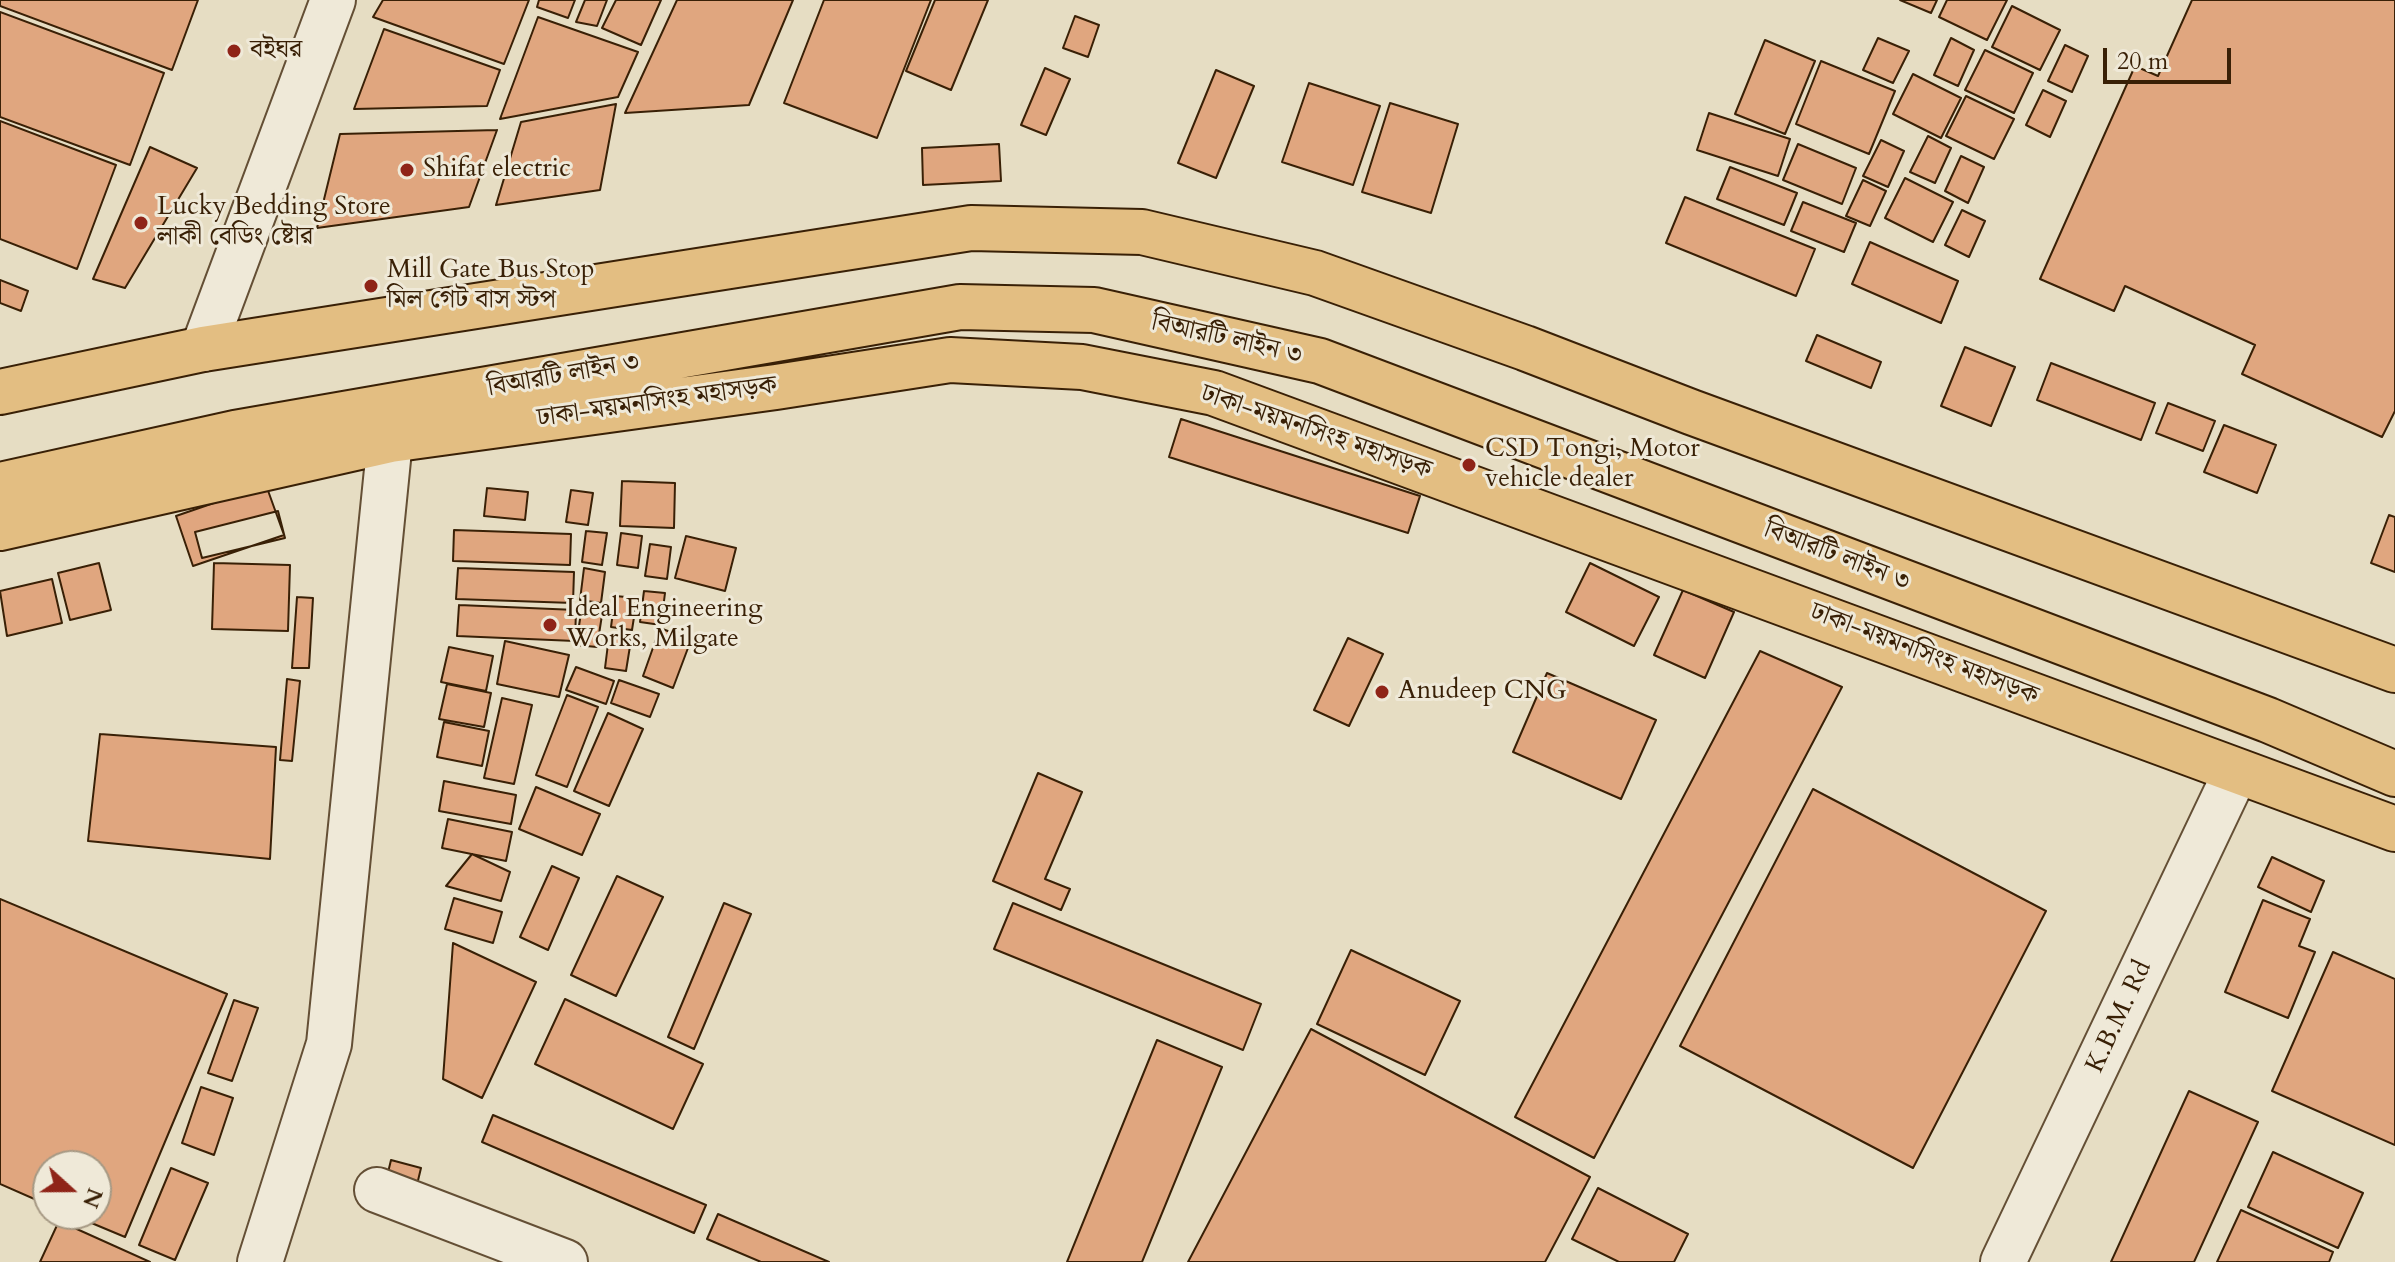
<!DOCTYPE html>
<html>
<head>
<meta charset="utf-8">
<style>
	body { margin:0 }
	#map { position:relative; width:2395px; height:1262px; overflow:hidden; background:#e6ddc3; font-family:Cardo,serif }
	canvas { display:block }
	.north { position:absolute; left:32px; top:1150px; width:80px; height:80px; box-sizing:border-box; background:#efe9d8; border:2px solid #a69984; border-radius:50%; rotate:111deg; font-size:22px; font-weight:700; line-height:32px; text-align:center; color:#392006 }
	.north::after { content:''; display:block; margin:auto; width:28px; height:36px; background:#8f2418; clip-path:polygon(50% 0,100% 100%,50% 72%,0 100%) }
	.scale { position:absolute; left:2103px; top:48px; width:128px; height:36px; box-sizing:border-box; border:4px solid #392006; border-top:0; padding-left:10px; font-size:24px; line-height:28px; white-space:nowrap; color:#392006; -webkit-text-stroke:6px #efe9d8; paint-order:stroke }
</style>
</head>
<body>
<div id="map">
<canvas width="2395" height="1262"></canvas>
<div class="north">N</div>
<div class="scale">20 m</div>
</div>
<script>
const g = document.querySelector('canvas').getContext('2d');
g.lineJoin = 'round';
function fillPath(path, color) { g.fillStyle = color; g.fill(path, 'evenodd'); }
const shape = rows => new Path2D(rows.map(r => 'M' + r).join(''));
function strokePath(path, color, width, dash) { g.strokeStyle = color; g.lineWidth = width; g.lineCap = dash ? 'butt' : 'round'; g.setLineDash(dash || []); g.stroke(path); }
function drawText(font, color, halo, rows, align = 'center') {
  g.font = font + ' Cardo,"Noto Serif Bengali",serif'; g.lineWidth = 6; g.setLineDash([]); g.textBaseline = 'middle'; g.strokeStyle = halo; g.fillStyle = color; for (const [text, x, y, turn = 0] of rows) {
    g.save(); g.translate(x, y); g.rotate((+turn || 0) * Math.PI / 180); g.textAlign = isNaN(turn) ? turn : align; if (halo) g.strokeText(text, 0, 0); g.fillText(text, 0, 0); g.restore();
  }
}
const building = shape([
	[0,0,198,0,172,70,0,6,0,0],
	[383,0,529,0,504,64,373,17,383,0],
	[539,0,575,0,568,18,537,7,539,0],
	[585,0,607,0,597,26,576,22,585,0],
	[616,0,661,0,641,45,602,28,616,0],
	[677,0,793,0,749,105,625,113,677,0],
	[824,0,931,0,877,138,784,103,824,0],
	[935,0,988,0,951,90,906,71,935,0],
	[1900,0,1937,0,1931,13,1900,0],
	[1947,0,2007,0,1987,40,1939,17,1947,0],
	[2192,0,2395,0,2395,411,2382,437,2242,374,2255,345,2125,286,2114,311,2040,279,2135,66,2158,76,2192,0],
	[2012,6,2060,30,2040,70,1992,47,2012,6],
	[0,12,164,73,130,165,0,117,0,12],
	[1075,16,1099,25,1088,57,1063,48,1075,16],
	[538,17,638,52,618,97,500,119,538,17],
	[384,29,500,70,487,106,354,109,384,29],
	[1878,38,1909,51,1893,83,1863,70,1878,38],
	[1951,38,1974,50,1958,86,1934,75,1951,38],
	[1765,40,1815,61,1785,134,1735,114,1765,40],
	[2065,45,2088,56,2072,92,2048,81,2065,45],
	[1985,50,2033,73,2014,113,1965,90,1985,50],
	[1821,61,1895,91,1869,154,1796,124,1821,61],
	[1045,68,1070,79,1046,135,1021,125,1045,68],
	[1216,70,1254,86,1216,178,1178,163,1216,70],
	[1913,74,1961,98,1941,138,1893,114,1913,74],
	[1309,83,1380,106,1353,185,1282,162,1309,83],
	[2043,90,2066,101,2050,137,2026,125,2043,90],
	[1966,96,2014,119,1994,159,1946,136,1966,96],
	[1390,103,1458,124,1431,213,1362,192,1390,103],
	[616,104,600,190,496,205,521,122,616,104],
	[1709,113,1790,139,1778,176,1697,150,1709,113],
	[0,121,116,165,77,269,0,239,0,121],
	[497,130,469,207,317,228,340,134,497,130],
	[1928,136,1951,148,1935,183,1910,172,1928,136],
	[1881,140,1904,151,1888,187,1863,176,1881,140],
	[999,144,1001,181,923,185,922,148,999,144],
	[1798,144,1856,168,1842,204,1783,180,1798,144],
	[150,147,197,168,125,288,93,279,150,147],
	[1961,156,1984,167,1968,203,1945,191,1961,156],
	[1730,167,1797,193,1784,225,1717,199,1730,167],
	[1905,178,1953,202,1933,242,1885,218,1905,178],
	[1863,180,1886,191,1870,226,1846,216,1863,180],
	[1685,197,1815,249,1796,296,1666,243,1685,197],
	[1803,202,1856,223,1844,252,1791,231,1803,202],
	[1962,210,1985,221,1969,257,1945,245,1962,210],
	[1870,242,1958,281,1941,323,1852,284,1870,242],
	[0,280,28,291,21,311,0,303,0,280],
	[1817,335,1881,362,1871,388,1806,361,1817,335],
	[1965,347,2015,367,1991,426,1941,406,1965,347],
	[2051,363,2155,403,2141,440,2037,400,2051,363],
	[2168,403,2215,421,2203,451,2156,433,2168,403],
	[1181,419,1420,496,1408,533,1169,457,1181,419],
	[2224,425,2276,445,2257,493,2204,472,2224,425],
	[622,481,675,483,674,528,620,526,622,481],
	[266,485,284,535,193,566,176,516,266,485],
	[487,488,528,492,525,520,484,516,487,488],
	[571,490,593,493,588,525,566,522,571,490],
	[278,511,285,538,202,558,195,532,278,511],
	[2389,515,2395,517,2395,572,2371,563,2389,515],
	[454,530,571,534,570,565,453,561,454,530],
	[586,531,607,533,602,565,582,562,586,531],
	[621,533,642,536,638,568,617,565,621,533],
	[686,536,736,548,725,591,675,578,686,536],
	[650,544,671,547,667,579,645,576,650,544],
	[99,563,111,610,70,620,58,573,99,563],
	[214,563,290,565,288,631,212,629,214,563],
	[1590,563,1659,597,1634,646,1566,612,1590,563],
	[458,568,574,572,573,603,456,599,458,568],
	[584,568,605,572,601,603,580,600,584,568],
	[52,579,62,623,7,636,0,591,52,579],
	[1683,590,1734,612,1705,678,1654,655,1683,590],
	[644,591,665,593,661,625,640,622,644,591],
	[615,596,637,598,632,630,611,627,615,596],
	[297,597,313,598,309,668,292,668,297,597],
	[459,605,576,610,575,641,457,636,459,605],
	[581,613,602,615,597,647,576,645,581,613],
	[660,628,691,640,673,688,643,676,660,628],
	[609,636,631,640,626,671,605,668,609,636],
	[1348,638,1383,654,1349,726,1314,710,1348,638],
	[505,641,569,655,559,697,497,684,505,641],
	[449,647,493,656,486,691,441,682,449,647],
	[1760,651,1842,687,1594,1158,1515,1117,1760,651],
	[576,667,614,681,606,704,566,690,576,667],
	[1547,673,1656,720,1621,799,1513,752,1547,673],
	[287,679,300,681,292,761,280,760,287,679],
	[619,680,659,694,650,717,611,703,619,680],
	[447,684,491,693,484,727,439,719,447,684],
	[567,695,598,707,567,787,536,775,567,695],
	[502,698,532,705,514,784,484,778,502,698],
	[608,713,643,729,609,806,574,791,608,713],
	[444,722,489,731,482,766,437,757,444,722],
	[100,734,276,747,270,859,88,841,100,734],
	[1038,773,1082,792,1045,879,1070,889,1061,910,993,881,1038,773],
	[444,781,516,795,511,824,439,811,444,781],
	[536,787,600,814,582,855,519,829,536,787],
	[1813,789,2046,911,1913,1168,1680,1046,1813,789],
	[448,819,512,832,506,861,442,848,448,819],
	[472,854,510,872,501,901,446,886,472,854],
	[2272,857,2324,881,2311,912,2258,887,2272,857],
	[552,866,579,878,548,950,520,937,552,866],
	[617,876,663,897,616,996,571,975,617,876],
	[454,898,502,912,493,943,445,929,454,898],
	[0,899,227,994,125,1237,70,1214,96,1214,96,1166,48,1166,48,1205,0,1184,0,899],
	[2263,900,2310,919,2299,946,2315,952,2288,1018,2225,992,2263,900],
	[724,903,751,914,694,1049,668,1037,724,903],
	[1013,903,1261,1004,1243,1050,994,949,1013,903],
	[453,943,536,982,482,1098,443,1079,453,943],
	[1351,950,1460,1001,1425,1075,1317,1024,1351,950],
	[2333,952,2395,979,2395,1145,2272,1091,2333,952],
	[565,999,703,1064,673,1129,535,1064,565,999],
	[234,1000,258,1008,232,1081,208,1073,234,1000],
	[1311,1029,1590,1177,1545,1262,1188,1262,1311,1029],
	[1157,1040,1222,1067,1142,1262,1067,1262,1157,1040],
	[201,1087,233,1098,214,1155,182,1143,201,1087],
	[2189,1091,2258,1122,2194,1262,2111,1262,2189,1091],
	[493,1115,706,1205,694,1233,482,1142,493,1115],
	[2273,1152,2363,1193,2338,1248,2248,1207,2273,1152],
	[391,1160,421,1168,415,1193,385,1185,391,1160],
	[171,1168,208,1183,175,1260,139,1245,171,1168],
	[1598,1188,1688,1234,1674,1262,1619,1262,1572,1239,1598,1188],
	[2241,1210,2333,1252,2329,1262,2217,1262,2241,1210],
	[718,1214,829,1262,761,1262,707,1239,718,1214],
	[59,1221,150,1262,40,1262,59,1221]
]);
fillPath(building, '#e0a67f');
strokePath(building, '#392006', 2);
const minor = shape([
	[203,349,333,0],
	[377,1190,565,1262],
	[260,1262,329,1044,390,440],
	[2003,1262,2236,772]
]);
const highway = shape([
	[0,392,203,349,971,228,1142,232,1315,273,1525,348,1691,412,2395,670],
	[0,485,235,433,960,307,1094,310,1320,361,2268,720,2395,774],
	[0,528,390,440,776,387,950,360,1082,367,1214,393,2395,829]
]);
strokePath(minor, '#644f35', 48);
strokePath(highway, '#392006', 48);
strokePath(minor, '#efe9d8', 44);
strokePath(highway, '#e3be82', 44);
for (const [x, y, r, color] of [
	[234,51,8,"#8f2418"],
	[407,170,8,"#8f2418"],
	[141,223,8,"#8f2418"],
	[371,286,8,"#8f2418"],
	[1469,465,8,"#8f2418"],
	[550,625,8,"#8f2418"],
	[1382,692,8,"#8f2418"]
]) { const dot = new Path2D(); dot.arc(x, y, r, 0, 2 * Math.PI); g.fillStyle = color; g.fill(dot); strokePath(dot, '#efe9d8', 3); }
drawText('26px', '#392006', '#efe9d8', [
	["বইঘর",250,51],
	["Shifat electric",423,170],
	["Lucky Bedding Store",157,208],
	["লাকী বেডিং ষ্টোর",157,238],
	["Mill Gate Bus Stop",387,271],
	["মিল গেট বাস স্টপ",387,301],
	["CSD Tongi, Motor",1485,450],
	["vehicle dealer",1485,480],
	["Ideal Engineering",566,610],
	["Works, Milgate",566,640],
	["Anudeep CNG",1398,692]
], 'left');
drawText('26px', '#392006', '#efe9d8', [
	["বিআরটি লাইন ৩",1227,340,13],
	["বিআরটি লাইন ৩",564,376,-10],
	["ঢাকা-ময়মনসিংহ মহাসড়ক",657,403,-8],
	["ঢাকা-ময়মনসিংহ মহাসড়ক",1316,433,19],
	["বিআরটি লাইন ৩",1837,557,21],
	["ঢাকা-ময়মনসিংহ মহাসড়ক",1924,655,21],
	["K.B.M. Rd",2120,1017,-65]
]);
</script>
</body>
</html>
